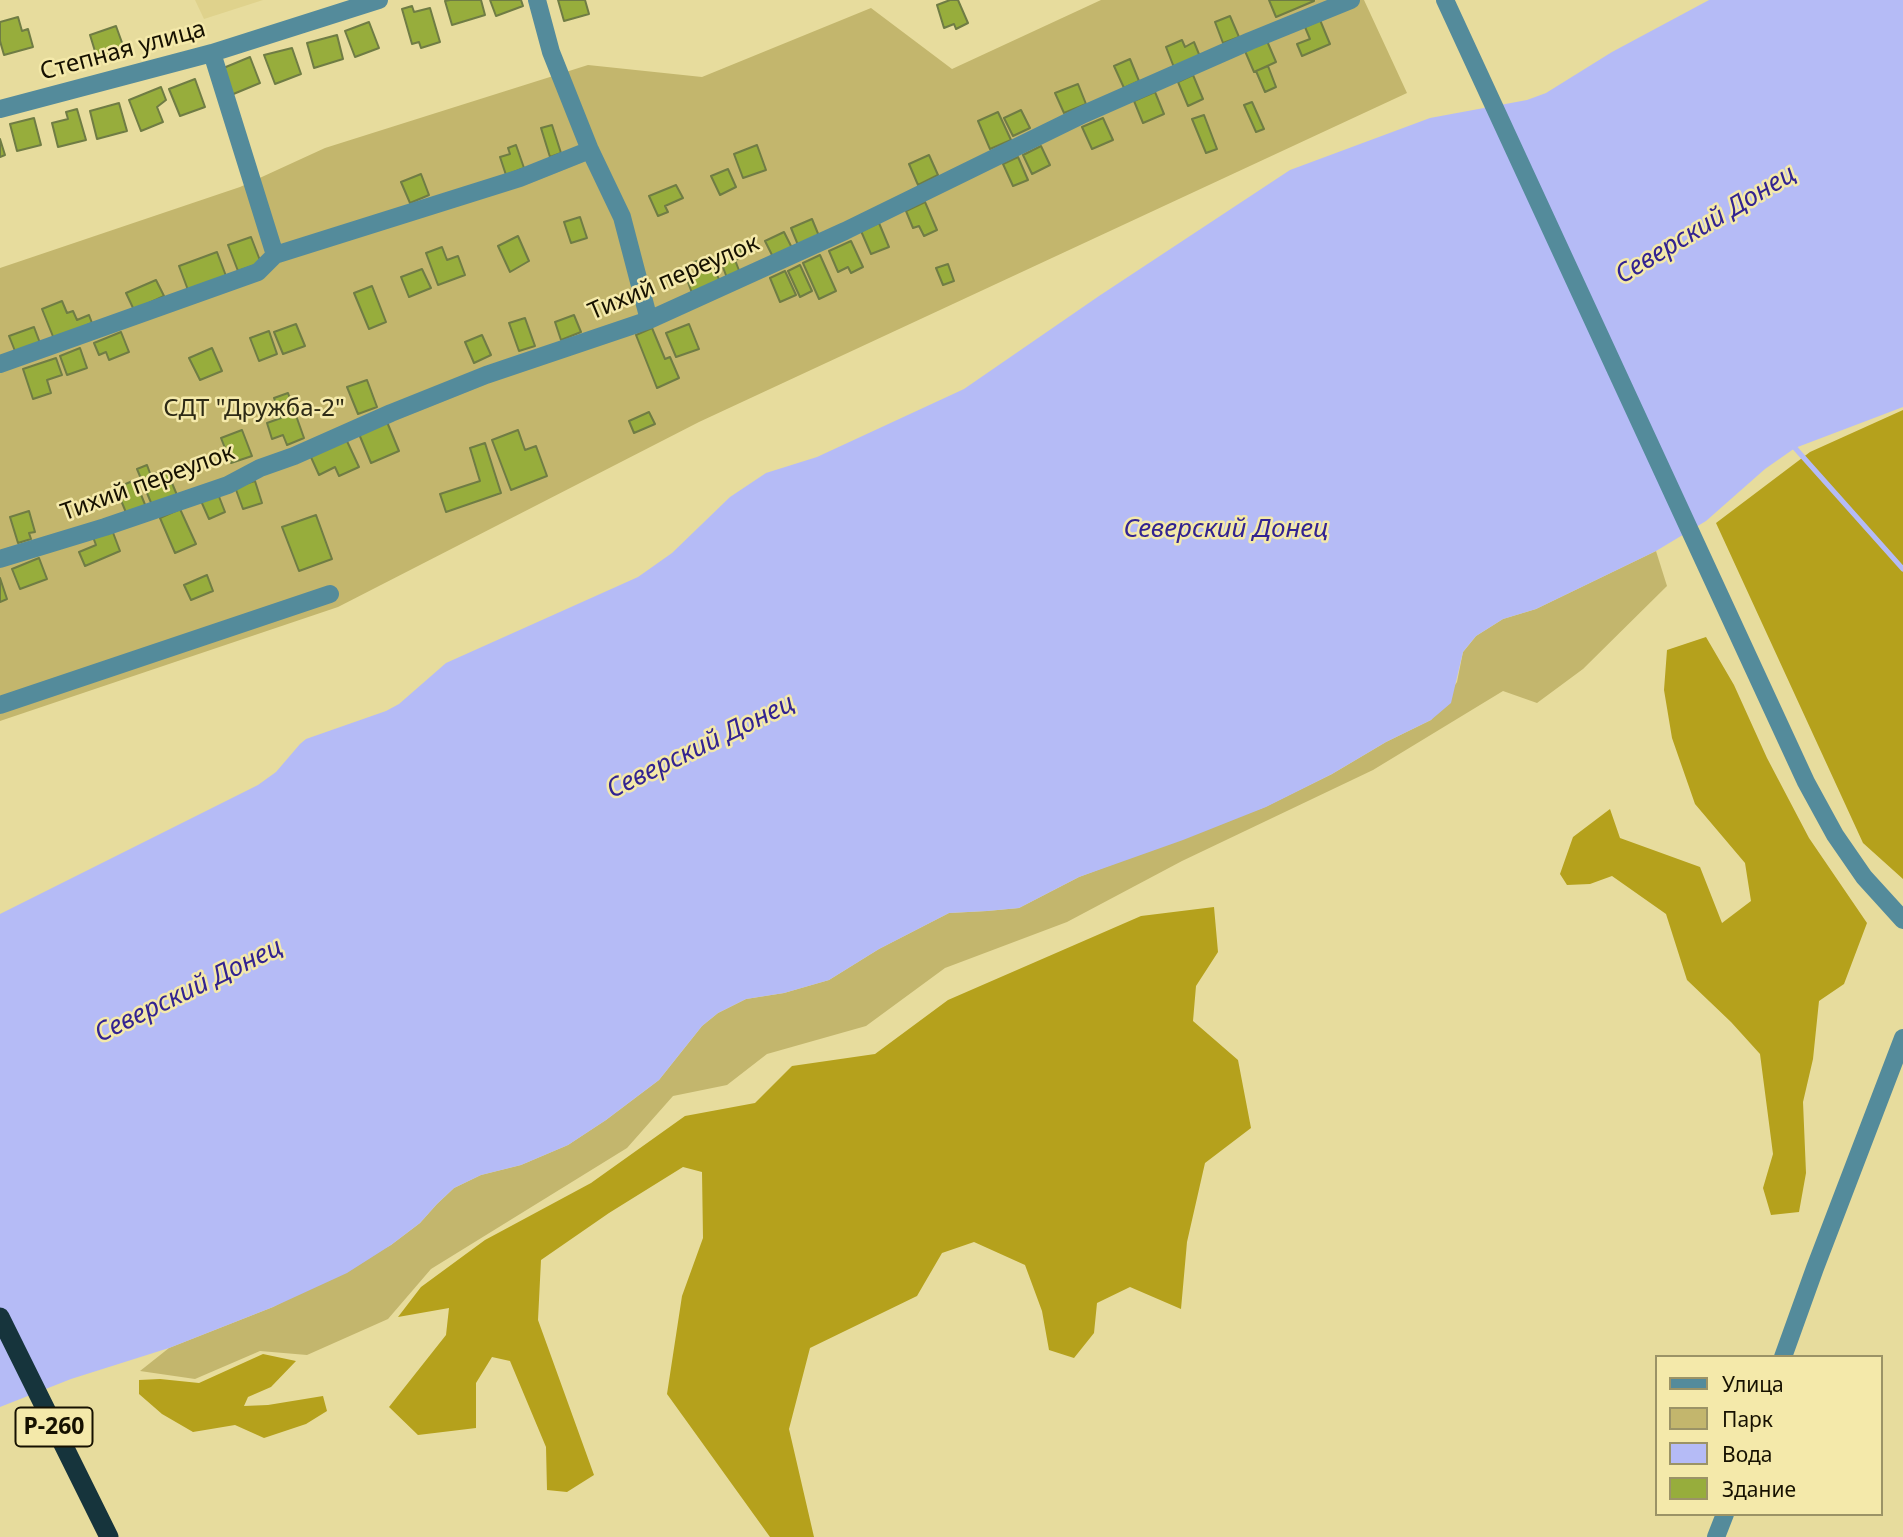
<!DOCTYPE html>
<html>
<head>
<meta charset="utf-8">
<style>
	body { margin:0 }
	#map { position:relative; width:1903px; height:1537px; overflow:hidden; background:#e7dc9d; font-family:"Noto Sans",sans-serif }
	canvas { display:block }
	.legend { position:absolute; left:1655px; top:1355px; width:228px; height:161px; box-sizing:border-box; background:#f4e9aa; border:2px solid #9b9366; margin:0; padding:9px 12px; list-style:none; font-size:21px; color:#161100 }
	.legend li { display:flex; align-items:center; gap:14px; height:35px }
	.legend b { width:35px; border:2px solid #9b9366 }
</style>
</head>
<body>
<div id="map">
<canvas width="1903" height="1537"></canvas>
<ul class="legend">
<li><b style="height:9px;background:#548b9b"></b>Улица</li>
<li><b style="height:19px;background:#c3b66d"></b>Парк</li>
<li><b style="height:19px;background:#b5bbf6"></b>Вода</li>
<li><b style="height:19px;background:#97ad3c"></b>Здание</li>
</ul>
</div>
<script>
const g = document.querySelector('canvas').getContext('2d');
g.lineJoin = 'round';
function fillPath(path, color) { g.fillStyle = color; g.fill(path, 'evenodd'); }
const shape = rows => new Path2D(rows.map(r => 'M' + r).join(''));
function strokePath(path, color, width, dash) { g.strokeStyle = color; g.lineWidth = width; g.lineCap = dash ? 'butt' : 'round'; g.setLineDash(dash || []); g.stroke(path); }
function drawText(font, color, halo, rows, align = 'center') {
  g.font = font + ' "Noto Sans",sans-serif'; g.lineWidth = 5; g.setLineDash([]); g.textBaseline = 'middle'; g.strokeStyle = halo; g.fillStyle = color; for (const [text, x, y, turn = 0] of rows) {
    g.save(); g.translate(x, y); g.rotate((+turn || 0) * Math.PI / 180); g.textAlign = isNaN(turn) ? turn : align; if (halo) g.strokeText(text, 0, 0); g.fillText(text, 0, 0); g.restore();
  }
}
fillPath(shape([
	[195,0,263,0,204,19]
]), '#dfd28c');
fillPath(shape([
	[1101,0,1364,0,1407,93,699,422,338,607,0,721,0,268,240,187,325,148,588,65,702,77,871,8,952,69],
	[1656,551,1667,586,1583,669,1537,703,1503,691,1373,770,1182,861,1067,922,945,968,866,1026,767,1054,727,1085,673,1096,627,1148,431,1269,388,1319,307,1355,260,1351,195,1379,140,1371,169,1348,273,1307,391,1245,420,1223,437,1204,454,1188,481,1175,521,1165,568,1145,606,1120,659,1080,702,1026,718,1013,746,999,784,993,829,980,879,949,949,913,987,911,1019,908,1079,877,1265,807,1332,774,1386,742,1431,720,1457,682,1463,652,1476,636,1503,619,1536,609]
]), '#c3b66d');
fillPath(shape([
	[1903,410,1903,879,1863,843,1716,523,1810,452],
	[1706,637,1734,685,1767,758,1809,838,1867,923,1844,984,1819,1001,1813,1059,1803,1102,1806,1173,1799,1212,1771,1215,1763,1188,1773,1154,1760,1054,1731,1022,1687,980,1666,914,1612,876,1590,884,1567,885,1560,874,1573,837,1610,809,1620,838,1700,867,1722,923,1751,901,1745,863,1695,804,1672,738,1664,690,1667,650],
	[1214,907,1218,952,1196,986,1193,1021,1238,1060,1251,1128,1205,1163,1187,1242,1181,1309,1130,1287,1097,1303,1094,1333,1074,1358,1049,1350,1042,1311,1025,1265,974,1242,942,1253,917,1296,810,1348,789,1429,814,1537,770,1537,667,1394,682,1296,703,1238,702,1172,683,1167,609,1213,541,1260,538,1320,594,1475,567,1492,547,1490,546,1447,510,1361,492,1357,476,1383,476,1428,418,1435,389,1407,446,1335,449,1308,398,1317,421,1287,485,1240,591,1183,685,1116,755,1103,792,1066,875,1054,948,1000,1141,916],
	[263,1354,296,1361,271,1387,248,1397,244,1406,268,1405,323,1396,327,1411,306,1424,264,1438,235,1425,193,1432,162,1414,139,1394,139,1380,160,1379,199,1383]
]), '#b5a11c');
fillPath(shape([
	[1709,0,1903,0,1903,407,1795,448,1765,469,1706,521,1656,551,1536,609,1503,619,1476,636,1463,652,1451,703,1431,720,1386,742,1332,774,1266,807,1183,840,1079,877,1019,908,987,911,949,913,879,949,829,980,784,993,746,999,718,1013,702,1026,659,1080,606,1120,568,1145,521,1165,481,1175,454,1188,437,1204,420,1223,391,1245,347,1273,273,1307,169,1348,71,1379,0,1407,0,914,258,785,276,772,300,744,306,739,386,711,399,704,446,663,638,577,672,553,730,497,766,473,817,457,964,389,1099,296,1290,170,1430,118,1527,100,1546,93,1612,52]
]), '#b5bbf6');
strokePath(shape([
	[1792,443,1795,448,1903,569]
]), '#b5bbf6', 5);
const building = shape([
	[450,0,481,0,485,15,452,25,445,1,450,0],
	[490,0,521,0,523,6,496,16,490,0],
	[558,0,585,0,589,14,564,21,558,0],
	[950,0,958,0,968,23,956,29,954,24,944,28,937,5,950,0],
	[1269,0,1314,0,1314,1,1276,17,1269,0],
	[412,6,414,12,430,8,440,42,421,48,419,42,412,44,402,9,412,6],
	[1230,16,1239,37,1223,43,1215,22,1230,16],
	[18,17,22,31,28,29,33,47,4,55,0,41,0,22,18,17],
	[1320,20,1330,44,1302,56,1297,44,1310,39,1305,27,1320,20],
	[369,22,379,48,355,57,345,31,369,22],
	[116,26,125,51,98,61,90,35,116,26],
	[337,35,343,59,314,68,307,43,337,35],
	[1182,40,1185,47,1194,42,1201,59,1175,70,1166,47,1182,40],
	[1267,41,1276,62,1254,72,1245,51,1267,41],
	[292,48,301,74,275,84,264,55,292,48],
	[250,57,260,83,231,95,221,69,250,57],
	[1130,59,1139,81,1124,88,1114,66,1130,59],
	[1268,66,1276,87,1265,92,1256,71,1268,66],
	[1193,75,1203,99,1188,106,1178,82,1193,75],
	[195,79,205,107,180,116,169,89,195,79],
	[1078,84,1086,104,1064,113,1055,93,1078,84],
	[161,87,166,100,157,107,163,122,141,131,129,100,161,87],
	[1155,92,1164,114,1143,123,1134,101,1155,92],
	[1252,102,1264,129,1256,132,1244,105,1252,102],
	[119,103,127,131,97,139,90,111,119,103],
	[77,109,86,140,58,147,52,123,68,119,66,112,77,109],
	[1021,110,1030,128,1013,136,1004,118,1021,110],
	[998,112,1011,140,990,149,978,121,998,112],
	[1204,115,1217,149,1206,153,1192,119,1204,115],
	[34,118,41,145,17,151,10,124,34,118],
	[1103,118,1113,140,1092,149,1082,127,1103,118],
	[552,125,561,153,550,157,541,128,552,125],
	[0,139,5,155,0,157,0,139],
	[516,145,524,168,506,175,500,157,510,154,508,148,516,145],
	[757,145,766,170,743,178,734,154,757,145],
	[1041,146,1050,165,1032,174,1023,155,1041,146],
	[929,155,938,175,918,185,909,164,929,155],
	[1018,157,1028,180,1013,186,1003,164,1018,157],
	[728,169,736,187,720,195,711,176,728,169],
	[421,174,429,195,410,203,401,182,421,174],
	[676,185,683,198,665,206,668,212,658,216,649,196,676,185],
	[925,202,937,230,924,236,919,226,913,228,906,211,925,202],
	[580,217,587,238,571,243,564,222,580,217],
	[812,219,819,236,798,245,791,228,812,219],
	[879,223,889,247,871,254,861,231,879,223],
	[784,232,792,248,773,257,765,241,784,232],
	[518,236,529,261,510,272,498,246,518,236],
	[251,237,261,263,238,271,228,245,251,237],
	[851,241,863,267,851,273,848,267,838,272,829,251,851,241],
	[739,245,743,257,735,260,740,273,727,278,718,254,739,245],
	[442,247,447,260,458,256,465,275,438,285,426,253,442,247],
	[217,252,226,276,188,290,179,266,217,252],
	[820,255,836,291,819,299,803,263,820,255],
	[710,257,720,282,692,293,686,277,698,272,694,262,710,257],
	[948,264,954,281,943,285,936,268,948,264],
	[800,265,812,291,800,297,788,271,800,265],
	[422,269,431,288,409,297,401,277,422,269],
	[785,271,796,295,780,302,770,278,785,271],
	[156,280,164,296,134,310,126,293,156,280],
	[372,286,386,322,369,329,354,293,372,286],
	[62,301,67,313,73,311,77,320,89,315,92,323,54,339,42,309,62,301],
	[574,315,581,332,561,340,555,322,574,315],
	[525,318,535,346,519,351,509,323,525,318],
	[296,324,305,346,283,354,274,332,296,324],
	[689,324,699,349,676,357,666,333,689,324],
	[34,327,40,343,15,351,9,336,34,327],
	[652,328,665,359,670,357,679,378,657,388,636,335,652,328],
	[269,331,277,354,259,361,250,338,269,331],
	[121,332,129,352,109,360,106,352,99,355,94,343,121,332],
	[482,335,491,355,474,363,465,342,482,335],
	[80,348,87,368,67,375,60,356,80,348],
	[212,348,222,371,200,380,189,358,212,348],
	[56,358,62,375,47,380,51,393,33,399,23,369,56,358],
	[367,380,377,407,358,414,347,387,367,380],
	[288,393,304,438,287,445,283,435,272,439,267,423,281,418,274,398,288,393],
	[649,412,655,424,634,433,629,421,649,412],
	[387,422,399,451,371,463,359,434,387,422],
	[242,430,252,456,231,463,221,438,242,430],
	[518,430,525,450,536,446,547,476,511,490,492,440,518,430],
	[346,439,359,467,339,476,335,467,319,475,310,455,346,439],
	[485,443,501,493,446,512,440,494,480,481,470,448,485,443],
	[147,465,151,476,166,469,177,495,152,505,137,469,147,465],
	[135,480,146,507,127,515,116,488,135,480],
	[255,481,262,503,243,509,235,487,255,481],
	[218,494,225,512,209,519,201,501,218,494],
	[180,509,196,544,175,553,160,518,180,509],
	[29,511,35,532,29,533,31,539,18,543,10,517,29,511],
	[316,515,332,559,299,571,282,527,316,515],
	[112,530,120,551,85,566,79,552,96,545,93,537,112,530],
	[39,558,47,579,20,589,12,569,39,558],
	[207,575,213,591,191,600,184,585,207,575],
	[0,578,7,599,0,602,0,578]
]);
fillPath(building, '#97ad3c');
strokePath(building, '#6f7c44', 2);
strokePath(shape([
	[537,0,551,52,590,150,622,217,649,320],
	[1445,0,1806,782,1835,835,1864,877,1903,920],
	[212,53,275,255],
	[0,109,212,53,379,0],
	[0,364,258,272,275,255,520,178,590,150],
	[0,559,105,527,228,485,260,468,294,456,391,413,486,375,649,320,845,231,1084,114,1250,41,1351,0],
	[0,705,330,594]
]), '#548b9b', 18);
strokePath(shape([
	[1783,1357,1815,1268,1903,1038],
	[1716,1537,1725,1514]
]), '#548b9b', 18);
strokePath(shape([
	[0,1317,109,1537]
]), '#16343c', 19);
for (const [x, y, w] of [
	[54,1427,77]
]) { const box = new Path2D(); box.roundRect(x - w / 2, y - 19.5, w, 39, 5); g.fillStyle = '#f4e9aa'; g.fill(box); strokePath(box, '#161100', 2); }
drawText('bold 23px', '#161100', null, [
	["Р-260",54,1427]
]);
drawText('24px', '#161100', '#f4e9aa', [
	["Степная улица",123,51,-15],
	["Тихий переулок",674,278,-23],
	["Тихий переулок",148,483,-20]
]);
drawText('24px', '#2d2a16', '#f4e9aa', [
	["СДТ \"Дружба-2\"",254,409]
]);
drawText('italic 26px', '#322391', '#f4e9aa', [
	["Северский Донец",1706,225,-31],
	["Северский Донец",1226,530],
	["Северский Донец",701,747,-26],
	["Северский Донец",189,991,-26]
]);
</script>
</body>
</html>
